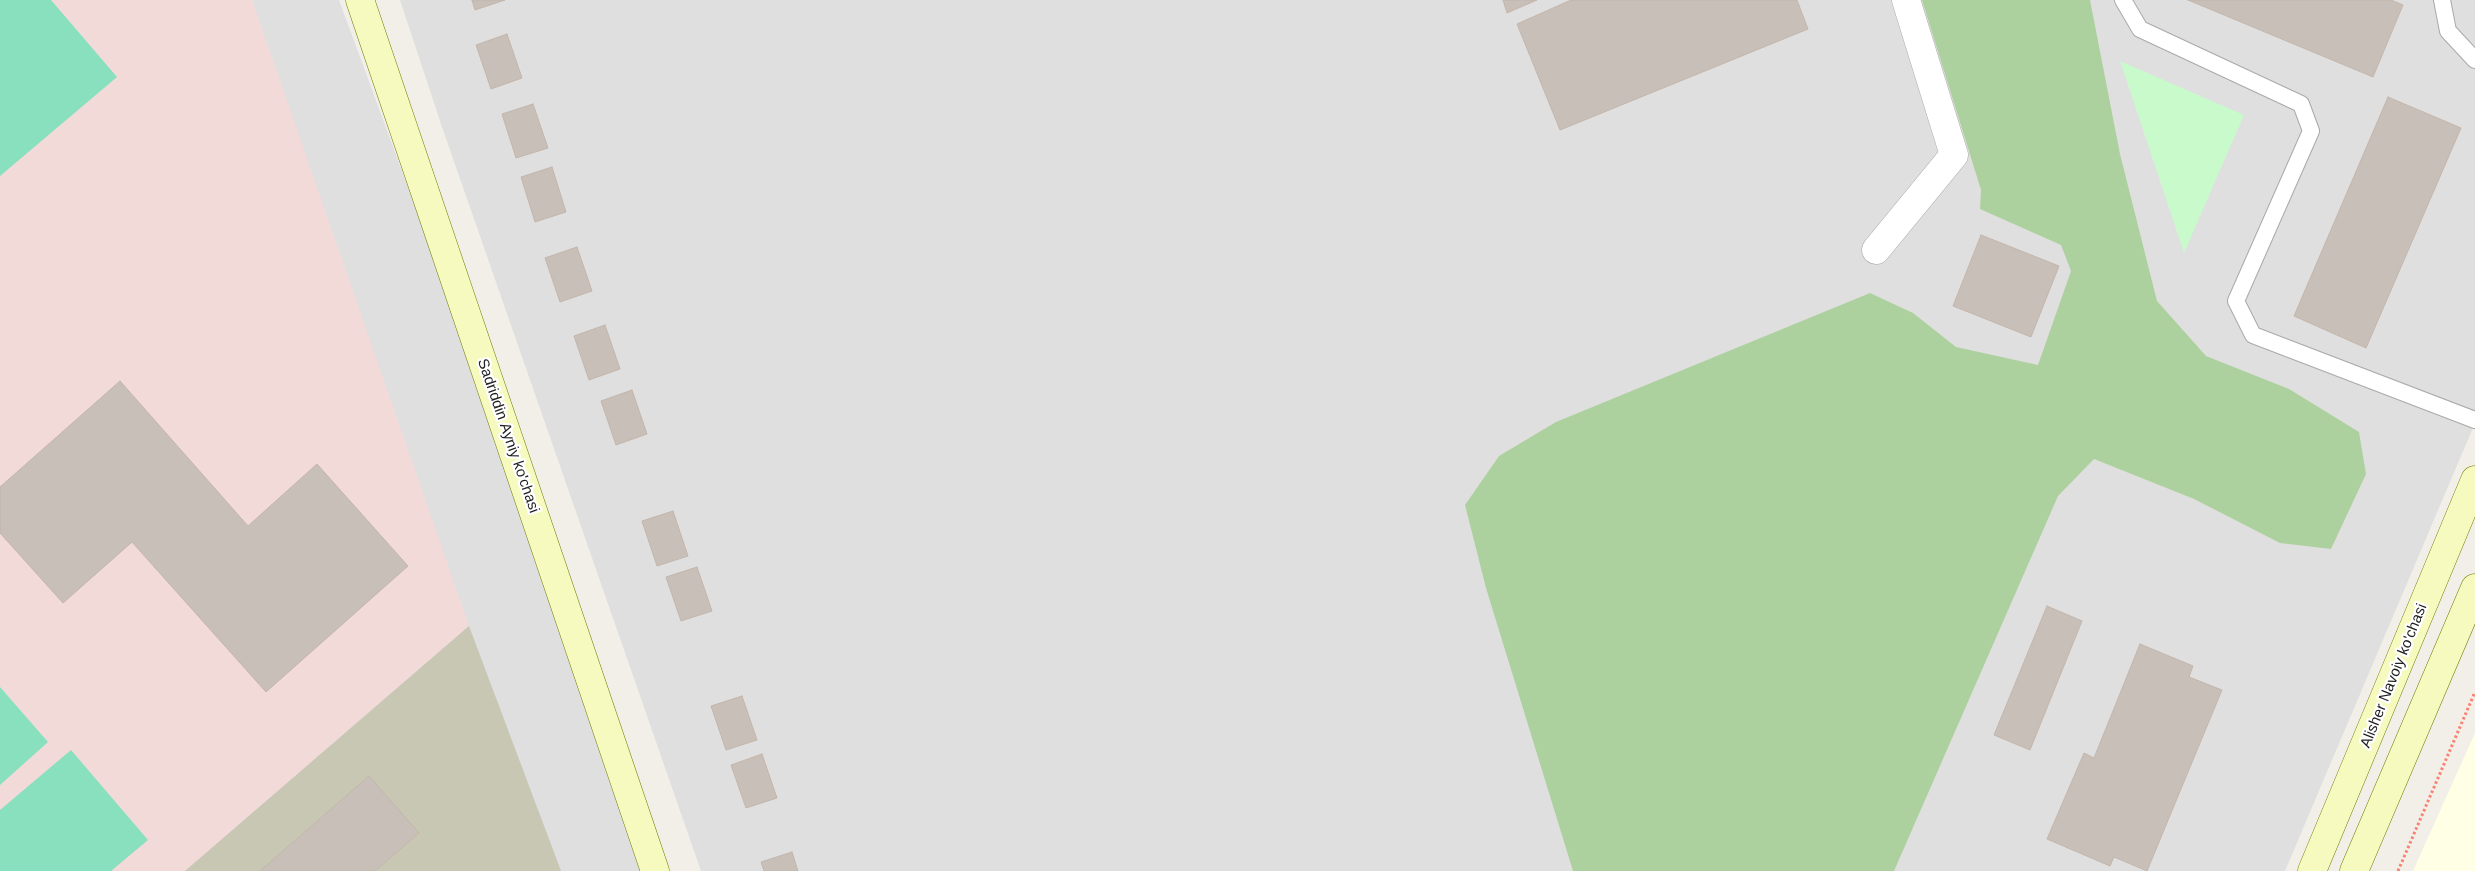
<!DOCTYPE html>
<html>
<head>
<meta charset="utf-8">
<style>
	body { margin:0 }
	canvas { display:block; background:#f2efe9 }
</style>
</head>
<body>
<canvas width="2475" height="871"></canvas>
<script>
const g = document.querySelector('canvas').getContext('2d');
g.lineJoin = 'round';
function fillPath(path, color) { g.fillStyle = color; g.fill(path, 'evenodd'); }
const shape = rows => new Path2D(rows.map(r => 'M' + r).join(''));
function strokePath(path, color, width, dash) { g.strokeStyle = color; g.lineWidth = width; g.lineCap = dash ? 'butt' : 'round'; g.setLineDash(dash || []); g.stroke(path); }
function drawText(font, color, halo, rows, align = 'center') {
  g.font = font + ' Arial,sans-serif'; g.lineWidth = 4.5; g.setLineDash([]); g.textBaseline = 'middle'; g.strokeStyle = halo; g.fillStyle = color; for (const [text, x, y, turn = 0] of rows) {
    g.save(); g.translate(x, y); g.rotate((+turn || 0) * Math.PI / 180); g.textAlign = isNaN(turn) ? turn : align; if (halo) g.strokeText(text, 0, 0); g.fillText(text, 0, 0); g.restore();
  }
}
fillPath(shape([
	[0,0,339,0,518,486,646,871,0,871],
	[400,0,2475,0,2475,423,2285,871,701,871,442,127]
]), '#e0dfdf');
fillPath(shape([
	[0,0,252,0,469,626,185,871,0,871]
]), '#f2dad9');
fillPath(shape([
	[2475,733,2475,871,2413,871]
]), '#ffffe5');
fillPath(shape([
	[469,626,561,871,185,871]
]), '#c7c7b4');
fillPath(shape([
	[1922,0,2090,0,2120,154,2157,301,2206,356,2289,389,2359,432,2366,474,2331,549,2280,543,2194,499,2094,459,2058,496,1894,871,1573,871,1486,588,1465,505,1499,456,1556,422,1870,293,1913,313,1956,347,2038,365,2071,271,2061,245,1980,209,1981,190]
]), '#add19e');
fillPath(shape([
	[2120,61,2244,115,2184,253]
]), '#c8facc');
fillPath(shape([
	[0,0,51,0,117,77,0,176],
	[0,687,48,742,0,785],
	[71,750,148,840,111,871,0,871,0,810]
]), '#88e0be');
const building = shape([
	[472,0,505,0,475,10,472,0],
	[1503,0,1537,0,1507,13,1503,0],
	[1571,0,1797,0,1808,29,1560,130,1517,24,1571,0],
	[2188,0,2391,0,2403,5,2373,77,2188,0],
	[507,34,522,78,491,89,476,45,507,34],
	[2388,97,2461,128,2366,348,2294,316,2388,97],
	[533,104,548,148,516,158,502,114,533,104],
	[552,167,566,212,535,222,521,177,552,167],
	[1981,235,2059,266,2031,337,1953,306,1981,235],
	[577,247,592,291,560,302,545,258,577,247],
	[605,325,620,369,589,380,574,336,605,325],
	[120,381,248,526,317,464,408,566,266,692,132,542,63,603,0,533,0,487,120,381],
	[632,390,647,434,616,445,601,401,632,390],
	[673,511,688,556,657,566,642,521,673,511],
	[697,567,712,611,681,621,666,577,697,567],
	[2047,606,2082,621,2030,750,1994,735,2047,606],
	[2140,644,2193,666,2189,677,2222,690,2147,871,2114,857,2110,866,2047,839,2084,753,2094,758,2140,644],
	[742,696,757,740,726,750,711,706,742,696],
	[762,754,777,798,746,808,731,765,762,754],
	[369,776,419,833,375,871,260,871,369,776],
	[792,852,798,871,764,871,761,862,792,852]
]);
fillPath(building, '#c7bfb8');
strokePath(building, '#c4b6ab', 1);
const service = shape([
	[2123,0,2140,29,2301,104,2311,131,2236,301,2253,335,2475,420],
	[2442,0,2448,31,2475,60]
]);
const minor = shape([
	[1876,250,1954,155,1906,0]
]);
const secondary = shape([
	[360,0,655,871],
	[2312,871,2475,480],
	[2354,871,2475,588]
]);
strokePath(service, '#a9a9a9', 18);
strokePath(minor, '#a9a9a9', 29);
strokePath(secondary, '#707d05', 29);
strokePath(shape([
	[2398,871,2475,692]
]), '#fa8072', 3, [2.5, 2.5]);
strokePath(service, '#fff', 16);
strokePath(minor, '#fff', 28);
strokePath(secondary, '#f7fabf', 28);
drawText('15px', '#222', '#fff', [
	["Sadriddin Ayniy ko'chasi",508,436,71],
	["Alisher Navoiy ko'chasi",2394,676,-68]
]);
</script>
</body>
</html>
